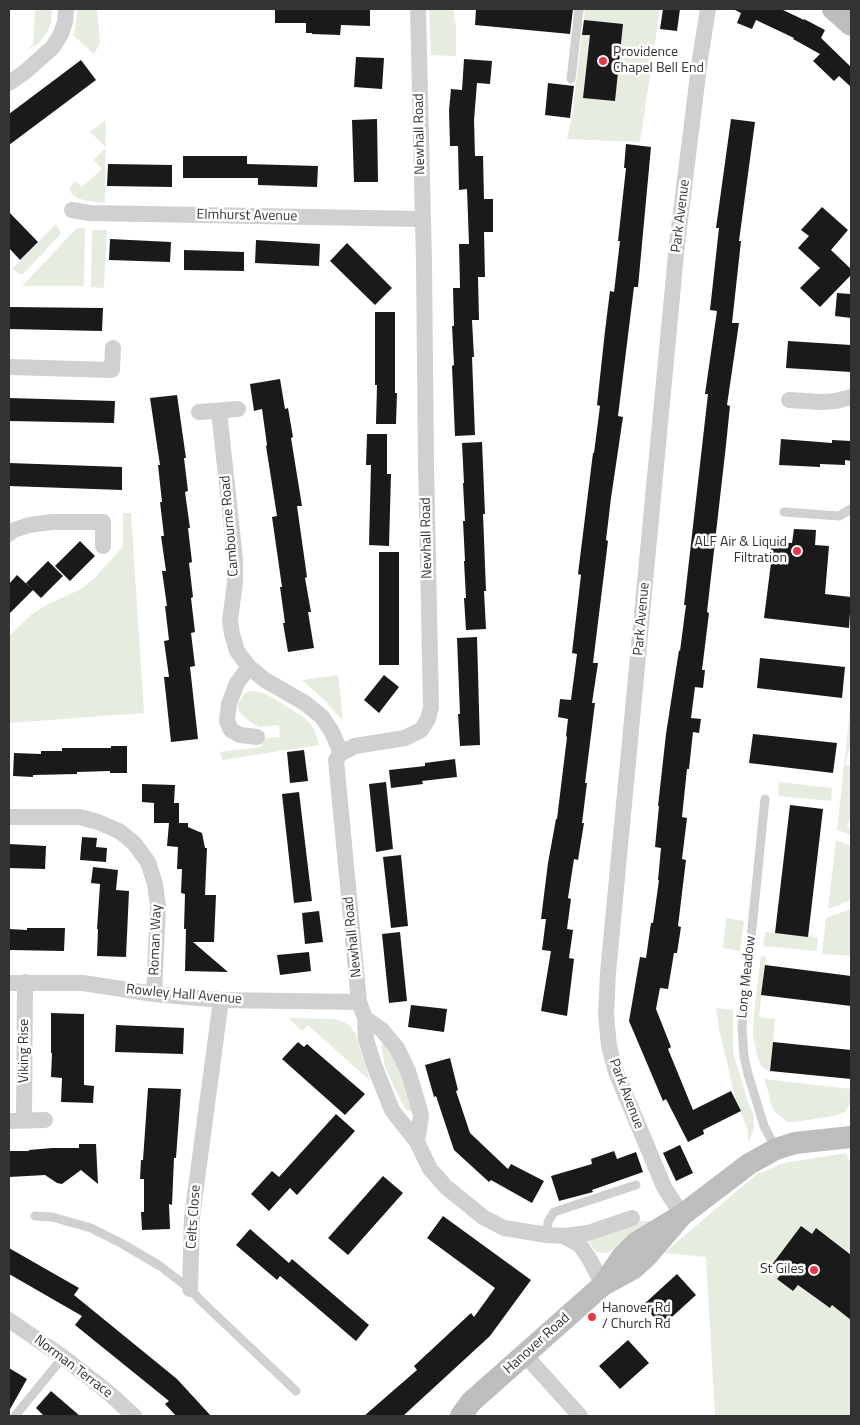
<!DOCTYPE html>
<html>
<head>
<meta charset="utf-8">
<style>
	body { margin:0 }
	#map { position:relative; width:860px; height:1425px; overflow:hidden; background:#fff; font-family:"Titillium Web",sans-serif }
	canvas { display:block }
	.frame { position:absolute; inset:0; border:10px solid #333; pointer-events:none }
</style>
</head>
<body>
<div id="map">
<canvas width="860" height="1425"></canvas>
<div class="frame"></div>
</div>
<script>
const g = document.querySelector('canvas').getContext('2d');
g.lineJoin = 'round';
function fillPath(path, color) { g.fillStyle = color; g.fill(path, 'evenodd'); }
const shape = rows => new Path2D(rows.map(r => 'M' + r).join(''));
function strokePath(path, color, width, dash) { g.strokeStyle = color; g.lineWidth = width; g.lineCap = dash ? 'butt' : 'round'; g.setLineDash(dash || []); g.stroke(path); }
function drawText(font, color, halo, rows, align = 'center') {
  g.font = font + ' "Titillium Web",sans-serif'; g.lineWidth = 5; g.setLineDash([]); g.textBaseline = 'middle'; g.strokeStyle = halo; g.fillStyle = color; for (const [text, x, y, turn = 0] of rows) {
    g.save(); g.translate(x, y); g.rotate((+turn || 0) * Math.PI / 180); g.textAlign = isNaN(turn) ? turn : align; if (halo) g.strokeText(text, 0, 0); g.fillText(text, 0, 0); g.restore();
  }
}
fillPath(shape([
	[35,9,52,9,51,23,46,34,39,43,28,50,33,44],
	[77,9,97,9,100,43,94,54,73,35,76,25],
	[429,9,454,9,454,18,456,24,456,56,431,55],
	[585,9,660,9,640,142,567,139,572,116],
	[106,120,105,203,87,201,77,198,71,193,69,189,75,181,82,187,102,169,93,160,106,147,90,132],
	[56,224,61,234,22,275,12,269],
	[77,228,85,228,84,286,22,286],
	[92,230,107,230,104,288,91,287],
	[123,513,131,513,144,713,9,723,9,636,32,614,48,604,79,590,94,579,123,546],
	[338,675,343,721,324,700,302,680],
	[251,691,263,693,273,698,302,716,310,723,315,731,319,745,222,760,220,752,261,747,262,739,280,737,279,725,260,727,253,724,242,715,238,709,238,704,245,693],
	[851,701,851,744,845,765,851,766,851,817,847,827,851,829,851,835,837,830],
	[779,782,832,788,831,801,778,796],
	[836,840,851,846,851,900,828,909],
	[851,909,851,956,822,954,826,918],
	[726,918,744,921,740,951,723,948],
	[765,932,818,937,817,951,763,946],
	[761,956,766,956,759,1017,775,1019,770,1071,762,1067,758,1060,753,1035,754,1012],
	[716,1008,733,1010,733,1052,748,1102,754,1115,754,1128,748,1144,748,1130,736,1101,719,1029],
	[288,1018,334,1019,344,1022,351,1027,356,1035,370,1081,308,1025,302,1031],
	[385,1042,391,1044,411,1103,412,1112,406,1110,395,1089,385,1066,381,1045],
	[764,1079,851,1089,851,1102,845,1112,834,1116,794,1122,788,1122,775,1112,771,1104,768,1091],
	[846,1153,851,1164,851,1416,715,1416,706,1257,664,1253,757,1174,784,1163],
	[639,1221,651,1221,619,1247,605,1253,596,1252,589,1242,596,1237]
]), '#e6ecdf');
fillPath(shape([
	[275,9,370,9,370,26,341,25,340,35,312,34,312,33,306,33,306,23,275,23],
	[476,9,573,9,570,34,475,25],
	[663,9,680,9,677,31,660,29],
	[733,9,781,9,804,20,804,19,825,30,821,38,851,67,851,87,839,76,834,81,813,61,820,54,793,39,794,38,756,20,752,29,737,23,741,13],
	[584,20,623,24,615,101,583,98,590,35,582,35],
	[356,57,384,58,382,89,354,87],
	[464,59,492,61,490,84,477,83,474,120,475,156,483,156,484,199,493,199,493,232,484,232,485,277,478,277,479,320,472,320,474,357,472,357,475,435,455,436,452,366,454,365,452,326,454,326,453,288,460,288,459,244,469,244,467,189,459,190,458,146,450,146,449,110,451,89,462,90],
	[81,60,96,80,9,145,9,114],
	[548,83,574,86,570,118,545,115],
	[377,119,378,182,354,182,352,120],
	[731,119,755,122,739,241,741,241,732,323,739,323,727,405,730,406,726,445,707,612,709,613,702,670,705,670,703,688,695,687,691,718,701,719,699,733,693,732,689,769,687,769,682,817,687,818,682,859,686,860,678,926,681,927,677,953,674,953,668,989,660,988,656,1009,671,1047,668,1049,693,1110,731,1091,741,1111,703,1130,704,1134,688,1142,666,1099,663,1101,629,1021,640,957,646,958,651,923,653,923,659,880,658,880,661,848,655,847,659,806,658,806,666,734,679,650,680,651,686,605,684,605,708,394,705,394,717,311,710,310,719,228,716,228],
	[626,144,651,147,638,287,634,287,618,416,623,417,611,498,606,540,608,541,593,663,598,663,592,703,595,703,585,783,587,783,582,823,584,823,578,860,574,859,568,898,571,899,567,929,573,930,569,958,574,959,567,1016,541,1011,551,951,542,950,546,919,541,919,548,863,556,819,557,819,567,737,566,736,568,719,558,717,560,699,571,700,577,654,572,653,581,575,578,574,593,453,594,453,600,406,597,405,605,331,610,291,614,292,620,241,618,241,626,168,624,168],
	[183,156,247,156,247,164,318,166,317,187,258,185,258,178,183,178],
	[108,164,172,165,172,187,107,186],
	[822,207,848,230,831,250,851,269,851,275,820,307,800,288,820,268,798,248,809,236,801,230],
	[9,212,38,242,20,260,9,248],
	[110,239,171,242,170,262,109,260],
	[256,240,320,244,319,266,255,263],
	[347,243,392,288,375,305,330,261],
	[184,250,244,252,244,271,184,270],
	[837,293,851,294,851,318,835,316],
	[9,307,103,308,102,331,9,329],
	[375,312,395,312,395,393,397,393,396,424,376,424,377,385,375,385],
	[788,341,851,345,851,372,786,368],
	[280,379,285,409,288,408,293,437,291,438,302,506,297,506,307,577,305,578,311,612,308,612,314,648,288,652,283,623,285,623,280,587,282,587,272,517,277,516,266,446,267,445,262,409,254,411,250,384],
	[177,395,186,458,184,458,188,491,185,492,190,528,188,528,192,562,189,563,193,597,191,598,195,632,191,633,195,666,190,667,198,739,171,742,164,677,169,677,164,641,169,640,165,606,167,606,162,571,166,571,161,536,164,536,160,502,162,502,158,465,160,465,150,398],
	[9,398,115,401,114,423,9,421],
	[367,434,387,434,387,474,391,474,389,546,369,545,371,465,366,465],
	[781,439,832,443,832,440,851,441,851,461,845,460,845,465,820,464,820,467,779,465],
	[482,442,485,514,483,514,486,591,484,591,486,629,466,630,464,598,466,598,464,561,465,561,463,521,465,521,463,483,464,483,462,443],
	[9,463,122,467,122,490,9,486],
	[794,529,816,530,815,545,829,546,825,594,851,597,849,628,764,618,771,563,764,562,766,541,792,543],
	[80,541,95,556,70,581,55,566],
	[379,552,399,552,399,665,379,665],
	[48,561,63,576,41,598,26,583],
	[17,575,33,590,9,614,9,584],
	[477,637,480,745,460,746,458,714,460,714,457,638],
	[760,658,845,667,842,698,757,688],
	[384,675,399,687,379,713,364,700],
	[753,734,837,743,833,773,749,763],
	[111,746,127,746,127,773,110,773,110,771,77,772,77,774,33,775,33,777,13,776,14,753,41,754,41,751,62,751,62,748,111,748],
	[304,750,308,781,290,783,287,752],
	[455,759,457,777,422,781,423,784,391,788,389,770,425,766,425,763],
	[386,782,393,849,376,852,369,784],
	[142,784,175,785,174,803,179,803,179,823,188,823,188,827,202,833,205,848,207,848,205,895,216,895,214,942,193,942,228,972,185,971,186,929,184,929,185,894,181,893,182,869,177,869,178,847,167,846,169,823,154,823,154,803,142,802],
	[299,792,312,901,294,903,282,794],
	[790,805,823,809,808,937,775,933],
	[82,837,97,838,96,847,107,848,106,862,80,860],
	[9,844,46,846,45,869,9,868],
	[401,855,408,926,391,928,383,857],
	[93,867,118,870,116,890,129,891,126,957,97,956,98,929,97,929,100,884,91,883],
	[319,911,323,942,305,944,302,913],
	[27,928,65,928,64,951,9,950,9,929,27,930],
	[400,932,407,1001,389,1003,382,934],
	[309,952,311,971,280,975,277,955],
	[765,965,851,976,851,1006,761,995],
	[411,1005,447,1009,444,1032,408,1027],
	[51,1013,84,1014,84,1085,94,1086,93,1103,61,1102,62,1078,51,1077,52,1053,51,1053],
	[116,1025,184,1028,183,1054,115,1052],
	[298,1042,304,1047,307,1044,365,1094,345,1115,282,1059],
	[773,1042,851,1050,851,1079,770,1071],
	[450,1058,458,1090,456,1091,470,1133,508,1169,511,1164,544,1181,532,1203,491,1180,489,1182,454,1150,436,1096,434,1097,425,1065],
	[148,1088,181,1089,176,1158,174,1158,172,1205,169,1204,170,1229,142,1230,141,1212,144,1212,144,1179,140,1179,141,1160,143,1160],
	[336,1114,355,1131,297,1195,290,1188,269,1211,251,1194,272,1171,279,1177],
	[79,1144,96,1144,98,1184,81,1170,62,1184,57,1183,45,1175,9,1177,9,1151,29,1151,29,1150,52,1148,79,1148],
	[680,1145,693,1173,676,1181,663,1153],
	[614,1151,617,1159,636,1152,643,1172,592,1190,593,1192,559,1201,551,1176,592,1164,591,1159],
	[383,1176,403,1193,348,1255,328,1238],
	[443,1216,531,1280,490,1336,403,1416,364,1416,417,1370,414,1366,471,1313,474,1317,495,1288,427,1238],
	[801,1226,812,1234,816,1228,851,1255,851,1320,832,1305,830,1308,798,1285,793,1291,777,1279,781,1274,771,1266],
	[250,1229,289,1263,292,1259,369,1325,356,1341,280,1276,277,1280,236,1245],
	[9,1248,79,1288,74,1295,177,1379,211,1416,176,1416,165,1404,169,1401,75,1325,82,1316,9,1274],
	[677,1274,696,1295,662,1326,643,1305],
	[628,1340,649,1363,620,1389,599,1366],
	[9,1368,27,1379,9,1411],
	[51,1391,80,1416,44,1416,36,1408]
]), '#1a1a1a');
strokePath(shape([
	[571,79,579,9],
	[784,512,839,516,851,509],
	[765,799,742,1027,744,1056,748,1074,764,1126,776,1149],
	[35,1216,52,1217,91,1228,121,1243,160,1266,190,1289,200,1300,296,1391],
	[547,1235,548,1222,554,1212,636,1185],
	[15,1416,63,1357]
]), '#d0d0d0', 9);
strokePath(shape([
	[418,9,424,264,426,464,431,707,428,719,421,730,405,738,355,746,341,753,336,760,359,1002,365,1018,366,1039,374,1065,392,1110,417,1142,430,1169,446,1187,483,1217,504,1228,547,1235,564,1236,580,1245,590,1260,603,1285],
	[9,83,25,72,53,47,61,34,65,22,66,9],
	[72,210,89,213,422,219],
	[9,367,112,370,113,348],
	[789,400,822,402,836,401,851,397],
	[219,411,235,559,235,583,230,620,232,634,237,651,249,667,265,680,305,703,322,717,332,732,341,753],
	[199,412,238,409],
	[9,534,11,531,29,525,52,522,103,522,103,546],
	[249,667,237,683,229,704,227,721,231,730,240,735,257,737],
	[9,817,80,817,98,822,119,831,134,843,148,862,155,884,158,906,154,994],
	[9,983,83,983,154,994,221,1000,359,1002],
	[365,1018,382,1030,397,1048,408,1071,416,1097,421,1115,417,1142],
	[24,1120,25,982],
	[9,1121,45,1120],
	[682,1215,664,1187,616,1072,609,1046,606,1015,608,973,677,244,700,59,708,9],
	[564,1236,588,1233,632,1218],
	[190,1289,192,1217,221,1000],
	[9,1320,63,1357,109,1393,134,1416],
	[525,1355,580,1416]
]), '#d0d0d0', 16);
strokePath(shape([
	[833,9,851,25],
	[605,1282,622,1257,636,1243,682,1215,749,1164,776,1149,795,1143,851,1137],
	[461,1416,471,1402,603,1285,634,1268,646,1257,682,1215]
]), '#bdbdbd', 22);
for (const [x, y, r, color] of [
	[603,61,5,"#e63946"],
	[797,551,5,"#e63946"],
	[814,1270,5,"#e63946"],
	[592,1317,5,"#e63946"]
]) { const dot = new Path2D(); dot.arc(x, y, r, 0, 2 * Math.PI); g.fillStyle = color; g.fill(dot); strokePath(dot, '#fff', 2); }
drawText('14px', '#333', '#fff', [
	["Providence",613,53],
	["Chapel Bell End",613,69],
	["ALF Air & Liquid",787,543,"right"],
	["Filtration",787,559,"right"],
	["St Giles",804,1270,"right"],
	["Hanover Rd",602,1309],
	["/ Church Rd",602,1325]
], 'left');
drawText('14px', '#333', '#fff', [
	["Newhall Road",420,134,-91],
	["Elmhurst Avenue",247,216,1],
	["Park Avenue",681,216,-83],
	["Cambourne Road",230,526,-95],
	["Newhall Road",427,538,-91],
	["Park Avenue",642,619,-85],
	["Newhall Road",353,937,-96],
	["Roman Way",156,940,-88],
	["Long Meadow",747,977,-84],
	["Rowley Hall Avenue",184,995,5],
	["Viking Rise",25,1051,-90],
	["Park Avenue",626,1094,69],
	["Celts Close",194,1217,-86],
	["Hanover Road",537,1344,-42],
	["Norman Terrace",73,1367,37]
]);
</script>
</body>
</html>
